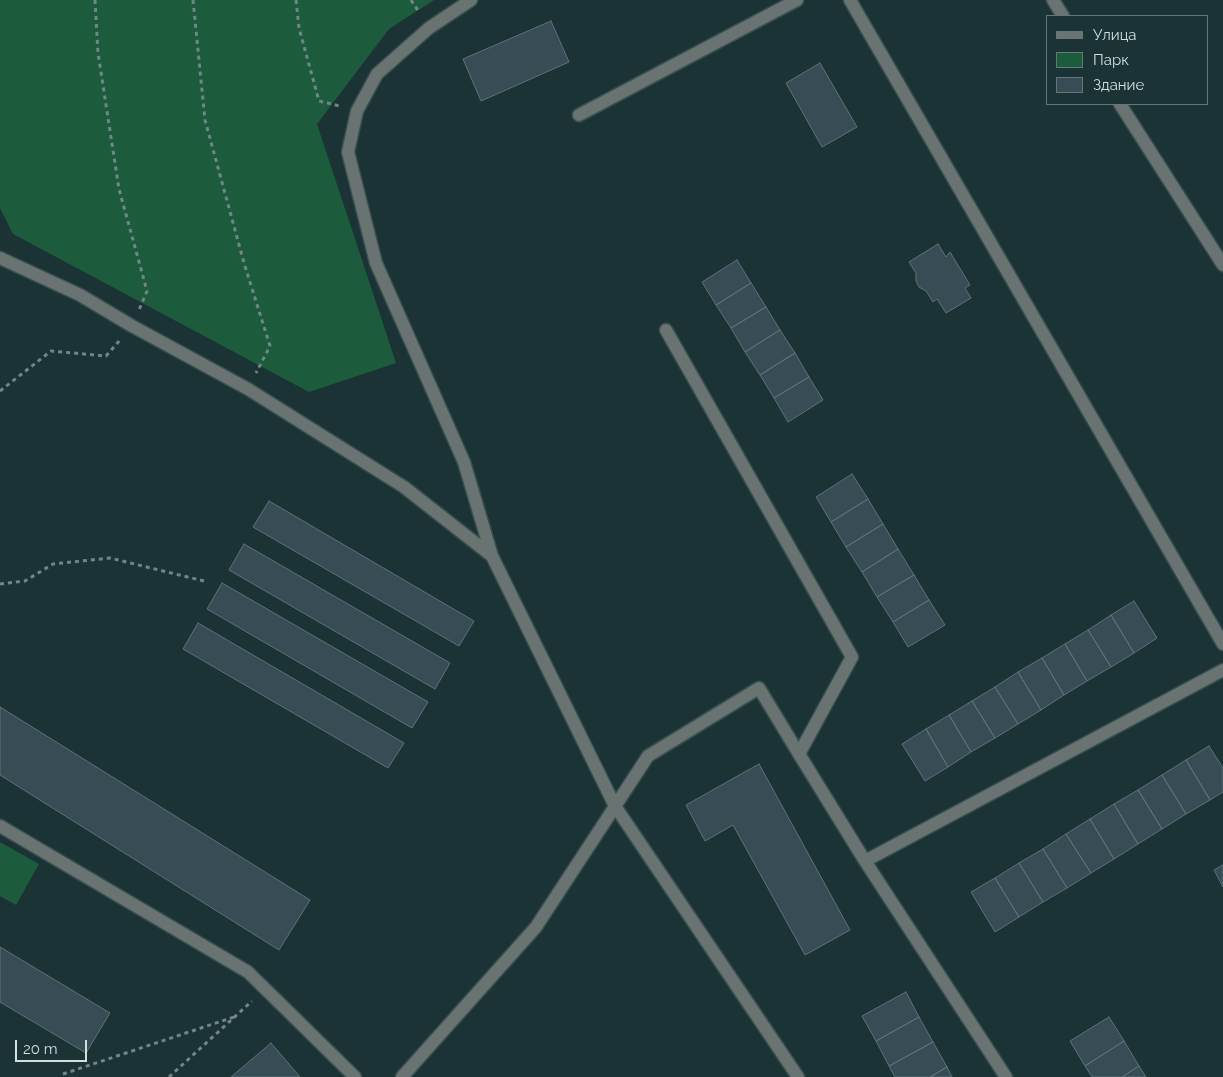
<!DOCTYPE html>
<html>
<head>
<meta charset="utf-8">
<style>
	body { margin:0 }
	#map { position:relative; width:1223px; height:1077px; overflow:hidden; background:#1b3335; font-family:Raleway,sans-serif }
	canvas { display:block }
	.legend { position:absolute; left:1046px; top:15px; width:162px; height:90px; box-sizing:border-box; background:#1b3335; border:1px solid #647879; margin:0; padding:6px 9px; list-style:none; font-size:15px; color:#d1dfe0 }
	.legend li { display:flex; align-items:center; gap:10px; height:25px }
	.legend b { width:25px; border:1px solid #647879 }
	.scale { position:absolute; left:15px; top:1040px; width:72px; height:22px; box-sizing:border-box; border:2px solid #d1dfe0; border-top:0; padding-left:6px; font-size:15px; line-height:18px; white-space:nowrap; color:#d1dfe0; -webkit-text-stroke:4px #1b3335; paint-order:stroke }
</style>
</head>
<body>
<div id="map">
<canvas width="1223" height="1077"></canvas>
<ul class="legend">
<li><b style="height:6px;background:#697472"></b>Улица</li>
<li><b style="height:14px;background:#1c5c3d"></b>Парк</li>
<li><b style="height:14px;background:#374c55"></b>Здание</li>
</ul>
<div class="scale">20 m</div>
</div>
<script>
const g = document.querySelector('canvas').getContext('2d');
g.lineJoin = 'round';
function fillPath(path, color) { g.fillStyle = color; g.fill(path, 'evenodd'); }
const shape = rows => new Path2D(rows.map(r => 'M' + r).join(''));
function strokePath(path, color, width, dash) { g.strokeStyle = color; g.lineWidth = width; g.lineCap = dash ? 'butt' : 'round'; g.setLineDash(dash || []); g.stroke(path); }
fillPath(shape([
	[0,0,434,0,389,29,317,124,396,363,309,392,13,234,0,208],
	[0,842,39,864,16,905,0,896]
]), '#1c5c3d');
const building = shape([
	[551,21,569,62,481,101,463,59,551,21],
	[820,63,857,127,822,147,786,83,820,63],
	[938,244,946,257,950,252,970,285,965,288,971,298,946,313,937,299,933,302,926,291,919,287,916,281,916,273,909,262,938,244],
	[737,260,751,283,716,305,702,282,737,260],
	[751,283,766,307,731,328,716,305,751,283],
	[766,307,780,330,745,352,731,328,766,307],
	[780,330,795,353,760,375,745,352,780,330],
	[795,353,809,377,774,398,760,375,795,353],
	[809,377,823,400,788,422,774,398,809,377],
	[852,474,868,499,831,522,816,497,852,474],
	[868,499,883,524,846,547,831,522,868,499],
	[269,501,474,621,459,646,253,527,269,501],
	[883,524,898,549,862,572,846,547,883,524],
	[244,544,450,663,435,689,229,570,244,544],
	[898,549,914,575,877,597,862,572,898,549],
	[914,575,929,600,893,622,877,597,914,575],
	[222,583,428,702,412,728,207,609,222,583],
	[929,600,945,625,908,647,893,622,929,600],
	[1134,601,1157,638,1134,653,1111,615,1134,601],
	[1111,615,1134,653,1111,667,1088,630,1111,615],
	[198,623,404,743,388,768,183,649,198,623],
	[1088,630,1111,667,1087,681,1065,644,1088,630],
	[1065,644,1087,681,1064,695,1042,658,1065,644],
	[1042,658,1064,695,1041,710,1018,672,1042,658],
	[1018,672,1041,710,1018,724,995,687,1018,672],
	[995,687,1018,724,995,738,972,701,995,687],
	[972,701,995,738,971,752,949,715,972,701],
	[0,707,310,900,279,950,0,775,0,707],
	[949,715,971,752,948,767,926,729,949,715],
	[926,729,948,767,925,781,902,744,926,729],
	[1209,746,1223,768,1223,792,1210,800,1186,760,1209,746],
	[1186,760,1210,800,1186,814,1162,775,1186,760],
	[759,764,850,930,805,955,733,825,705,841,686,805,759,764],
	[1162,775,1186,814,1162,829,1138,790,1162,775],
	[1138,790,1162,829,1138,844,1114,804,1138,790],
	[1114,804,1138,844,1114,859,1090,819,1114,804],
	[1090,819,1114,859,1091,873,1066,834,1090,819],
	[1066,834,1091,873,1067,888,1043,849,1066,834],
	[1043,849,1067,888,1043,902,1019,863,1043,849],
	[1019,863,1043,902,1019,917,995,878,1019,863],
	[1223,865,1223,887,1214,870,1223,865],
	[995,878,1019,917,995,932,971,892,995,878],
	[0,947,110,1013,86,1053,0,1002,0,947],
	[906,992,919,1017,876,1041,862,1016,906,992],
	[919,1017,933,1042,889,1066,876,1041,919,1017],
	[1109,1017,1124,1041,1085,1066,1070,1041,1109,1017],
	[1124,1041,1139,1066,1122,1077,1092,1077,1085,1066,1124,1041],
	[933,1042,947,1067,930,1077,895,1077,889,1066,933,1042],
	[271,1043,300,1077,231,1077,271,1043],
	[1139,1066,1146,1077,1122,1077,1139,1066],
	[947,1067,952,1077,930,1077,947,1067]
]);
fillPath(building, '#374c55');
strokePath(building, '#5d727c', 1);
const minor = shape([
	[471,0,429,28,377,74,357,111,348,152,376,263,464,462,492,556,615,806,798,1077],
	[850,0,1223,644],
	[1053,0,1063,16],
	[1120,104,1223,265],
	[579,115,797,0],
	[0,258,80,295,132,326,248,389,404,487,492,556],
	[666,330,852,657,799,754,865,861],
	[0,826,248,972,355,1077],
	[402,1077,536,927,648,756,759,688,799,754],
	[1006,1077,865,861,1223,670]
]);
strokePath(minor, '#384f50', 15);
strokePath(shape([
	[95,0,98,53,119,189,147,291,139,310],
	[193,0,205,120,244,263,270,346,256,373],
	[296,0,299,28,319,101,340,106],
	[411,0,419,12],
	[0,391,51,351,106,356,120,340],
	[0,584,25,581,53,564,110,558,208,582],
	[63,1074,234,1017],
	[169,1077,252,1001]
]), '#728587', 3, [4, 4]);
strokePath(minor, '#697472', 12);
</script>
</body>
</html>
